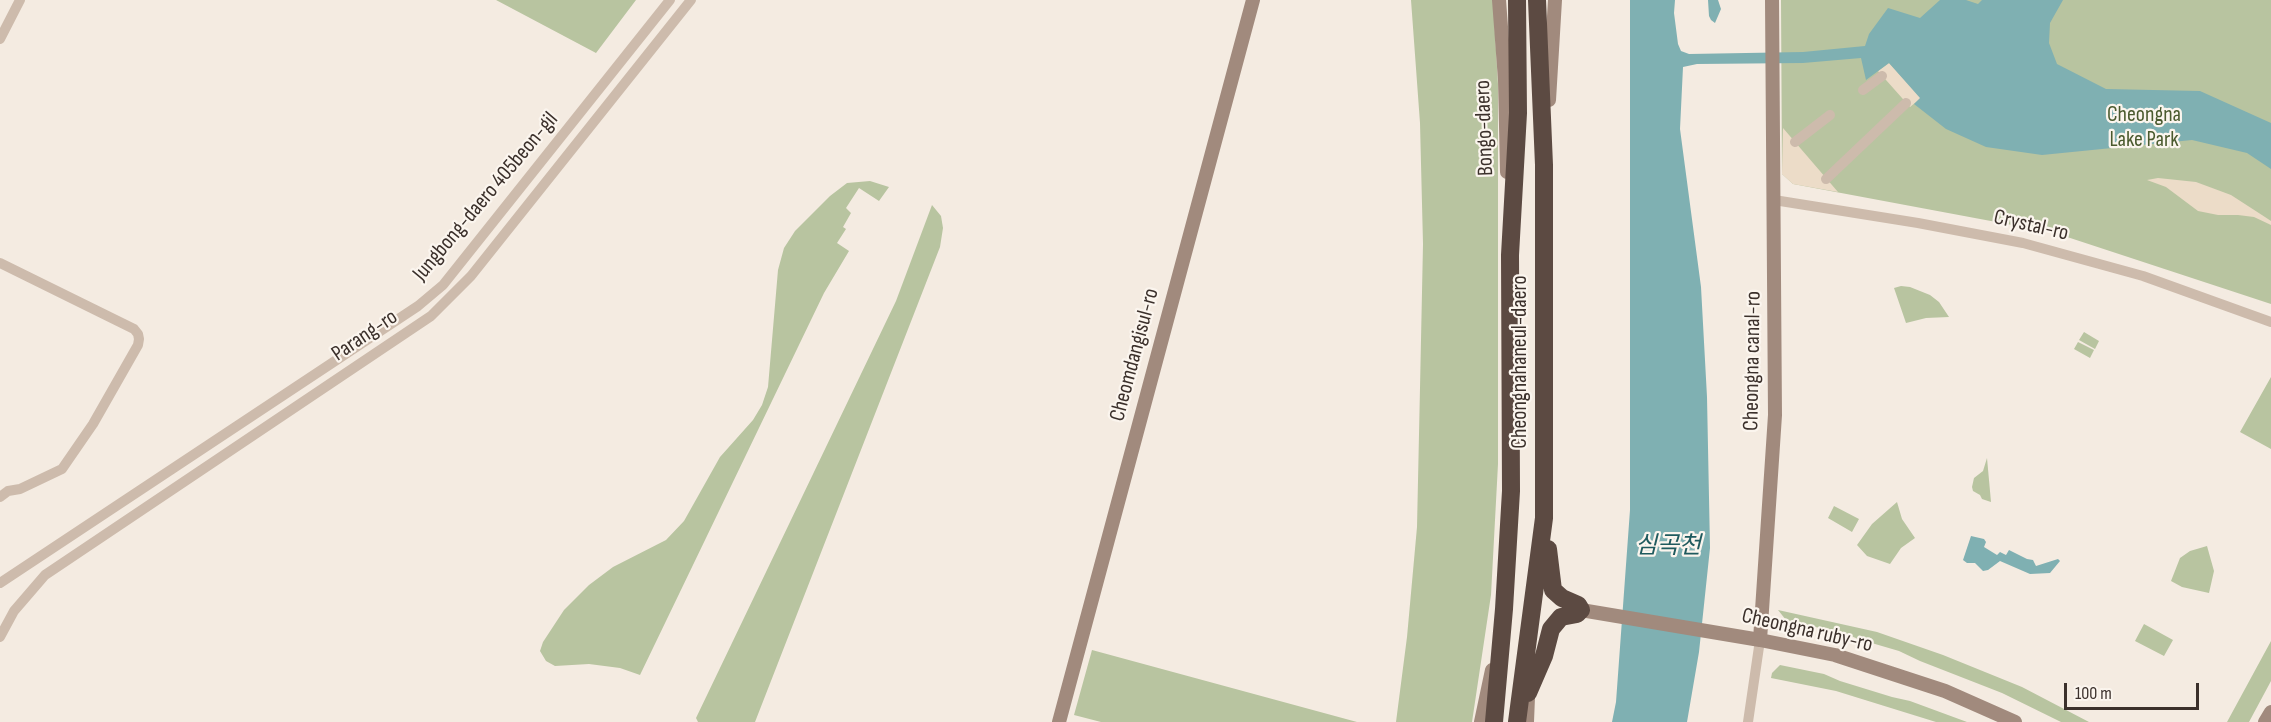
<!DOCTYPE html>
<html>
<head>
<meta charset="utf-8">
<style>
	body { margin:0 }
	#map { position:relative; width:2271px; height:722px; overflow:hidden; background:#f4ebe1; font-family:"Sofia Sans Condensed",sans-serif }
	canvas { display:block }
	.scale { position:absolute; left:2064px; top:683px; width:135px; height:27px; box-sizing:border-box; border:3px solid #3b302b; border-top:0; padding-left:8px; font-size:18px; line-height:21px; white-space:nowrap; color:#3b302b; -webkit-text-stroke:4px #fbf5ee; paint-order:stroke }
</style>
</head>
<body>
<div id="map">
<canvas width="2271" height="722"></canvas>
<div class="scale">100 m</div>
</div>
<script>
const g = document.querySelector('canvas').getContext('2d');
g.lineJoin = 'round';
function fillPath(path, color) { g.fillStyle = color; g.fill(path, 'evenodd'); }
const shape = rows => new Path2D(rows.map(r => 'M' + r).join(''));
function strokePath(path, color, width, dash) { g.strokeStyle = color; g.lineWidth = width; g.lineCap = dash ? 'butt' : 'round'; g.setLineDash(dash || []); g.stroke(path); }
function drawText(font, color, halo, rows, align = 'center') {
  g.font = font + ' "Sofia Sans Condensed","Noto Sans KR",sans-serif'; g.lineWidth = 4.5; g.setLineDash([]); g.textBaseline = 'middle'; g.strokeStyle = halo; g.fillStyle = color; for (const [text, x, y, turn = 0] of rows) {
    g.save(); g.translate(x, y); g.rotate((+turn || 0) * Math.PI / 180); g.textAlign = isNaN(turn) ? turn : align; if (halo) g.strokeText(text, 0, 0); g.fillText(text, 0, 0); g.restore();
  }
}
fillPath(shape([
	[496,0,636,0,596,53],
	[1411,0,1493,0,1498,84,1498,464,1491,595,1472,722,1396,722,1407,637,1417,527,1420,388,1423,244,1420,123],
	[1781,0,2271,0,2271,304,2055,233,1793,184,1782,174],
	[870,181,889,187,879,201,859,188,846,208,851,213,843,227,846,229,837,243,849,251,824,293,640,675,620,668,589,664,555,666,546,661,540,651,543,642,564,610,589,585,613,567,666,540,684,521,720,457,753,420,762,405,768,387,778,270,784,248,795,231,830,196,847,183],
	[932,205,941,216,943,228,940,247,755,722,698,722,696,718,896,301],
	[1901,286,1910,287,1930,295,1939,302,1949,317,1926,318,1906,323,1894,288],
	[2084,332,2099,341,2095,349,2079,340],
	[2078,342,2094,350,2090,358,2074,349],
	[2271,377,2271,449,2240,432],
	[1987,458,1991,502,1982,499,1980,495,1973,491,1972,487,1974,478,1983,471],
	[1897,502,1902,519,1915,538,1901,548,1890,564,1867,556,1857,545,1872,524],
	[1834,506,1859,519,1852,532,1828,518],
	[2207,546,2214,571,2209,593,2182,587,2171,581,2180,558,2190,551],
	[1778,610,1877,632,1943,655,2022,687,2089,722,2061,722,2002,693,1920,661,1899,651,1858,639,1849,635,1786,620],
	[2144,624,2173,640,2164,656,2135,641],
	[2271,641,2271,681,2249,722,2227,722],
	[1092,650,1357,722,1101,722,1074,715],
	[1780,665,1824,674,1840,681,1892,697,1910,701,1967,722,1936,722,1836,691,1771,678,1772,673]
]), '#b8c4a0');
fillPath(shape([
	[1889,63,1921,98,1910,107,1878,71],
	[1783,128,1838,192,1793,184,1782,174],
	[2158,178,2196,182,2231,195,2265,217,2271,221,2271,225,2254,217,2238,215,2218,215,2198,211,2166,187,2147,180]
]), '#ecdcc8');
fillPath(shape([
	[1630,0,1675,0,1674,13,1678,44,1681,51,1689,54,1803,52,1865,46,1869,34,1888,8,1920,18,1940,0,1966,0,1978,4,1982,0,2063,0,2050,23,2049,43,2057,64,2106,89,2200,91,2271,123,2271,169,2247,153,2192,140,2042,155,1986,147,1946,129,1914,104,1920,98,1889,63,1866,80,1861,58,1803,63,1697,64,1683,67,1680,129,1701,287,1707,397,1710,548,1699,652,1687,722,1612,722,1616,702,1630,510],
	[1708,0,1718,0,1721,9,1715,23,1711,20,1709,16],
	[1971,536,1984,539,1986,542,1984,547,1997,555,2000,552,2006,555,2009,550,2027,559,2033,560,2036,566,2058,559,2060,561,2050,573,2030,574,2000,561,1988,570,1983,571,1975,563,1967,563,1963,560]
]), '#7fb0b2');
strokePath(shape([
	[0,39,20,0],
	[1863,90,1882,76],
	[1795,142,1830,115],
	[1826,179,1906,103],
	[1774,200,1918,223,2023,243,2143,276,2271,322],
	[0,263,134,329,138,334,139,339,138,345,93,424,62,469,20,489,8,491,0,497],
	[0,583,418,306,443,285,670,0],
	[0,637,14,611,45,575,431,316,471,276,691,0],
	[1748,722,1760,640]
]), '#cdbbac', 10);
strokePath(shape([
	[1499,0,1505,80,1507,172],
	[1549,100,1555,0],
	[1581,610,1760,640,1835,655,1945,691,2015,722],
	[1760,640,1775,415,1772,0],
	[1059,722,1253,0],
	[1481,722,1492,670],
	[1527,722,1528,697],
	[2265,722,2271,712]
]), '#a18a7d', 14);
strokePath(shape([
	[1528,693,1544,656,1551,629,1561,617,1577,614,1581,610,1578,605,1562,598,1553,590,1548,549],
	[1494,722,1504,609,1511,491,1510,255,1518,113,1517,0],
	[1517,722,1544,518,1544,165,1537,0]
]), '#5c4a42', 18);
drawText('22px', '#4a5a2e', '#fbf5ee', [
	["Cheongna",2144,115],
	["Lake Park",2144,140]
]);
drawText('22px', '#3b302b', '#fbf5ee', [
	["Bongo-daero",1485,128,-92],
	["Jungbong-daero 405beon-gil",486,197,-50],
	["Crystal-ro",2031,226,13],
	["Parang-ro",365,336,-34],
	["Cheomdangisul-ro",1135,355,-75],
	["Cheongna canal-ro",1753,361,-89],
	["Cheongnahaneul-daero",1520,362,-90],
	["Cheongna ruby-ro",1807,631,13]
]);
drawText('italic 24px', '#1f5a5e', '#fbf5ee', [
	["심곡천",1668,547]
]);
</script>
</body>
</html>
